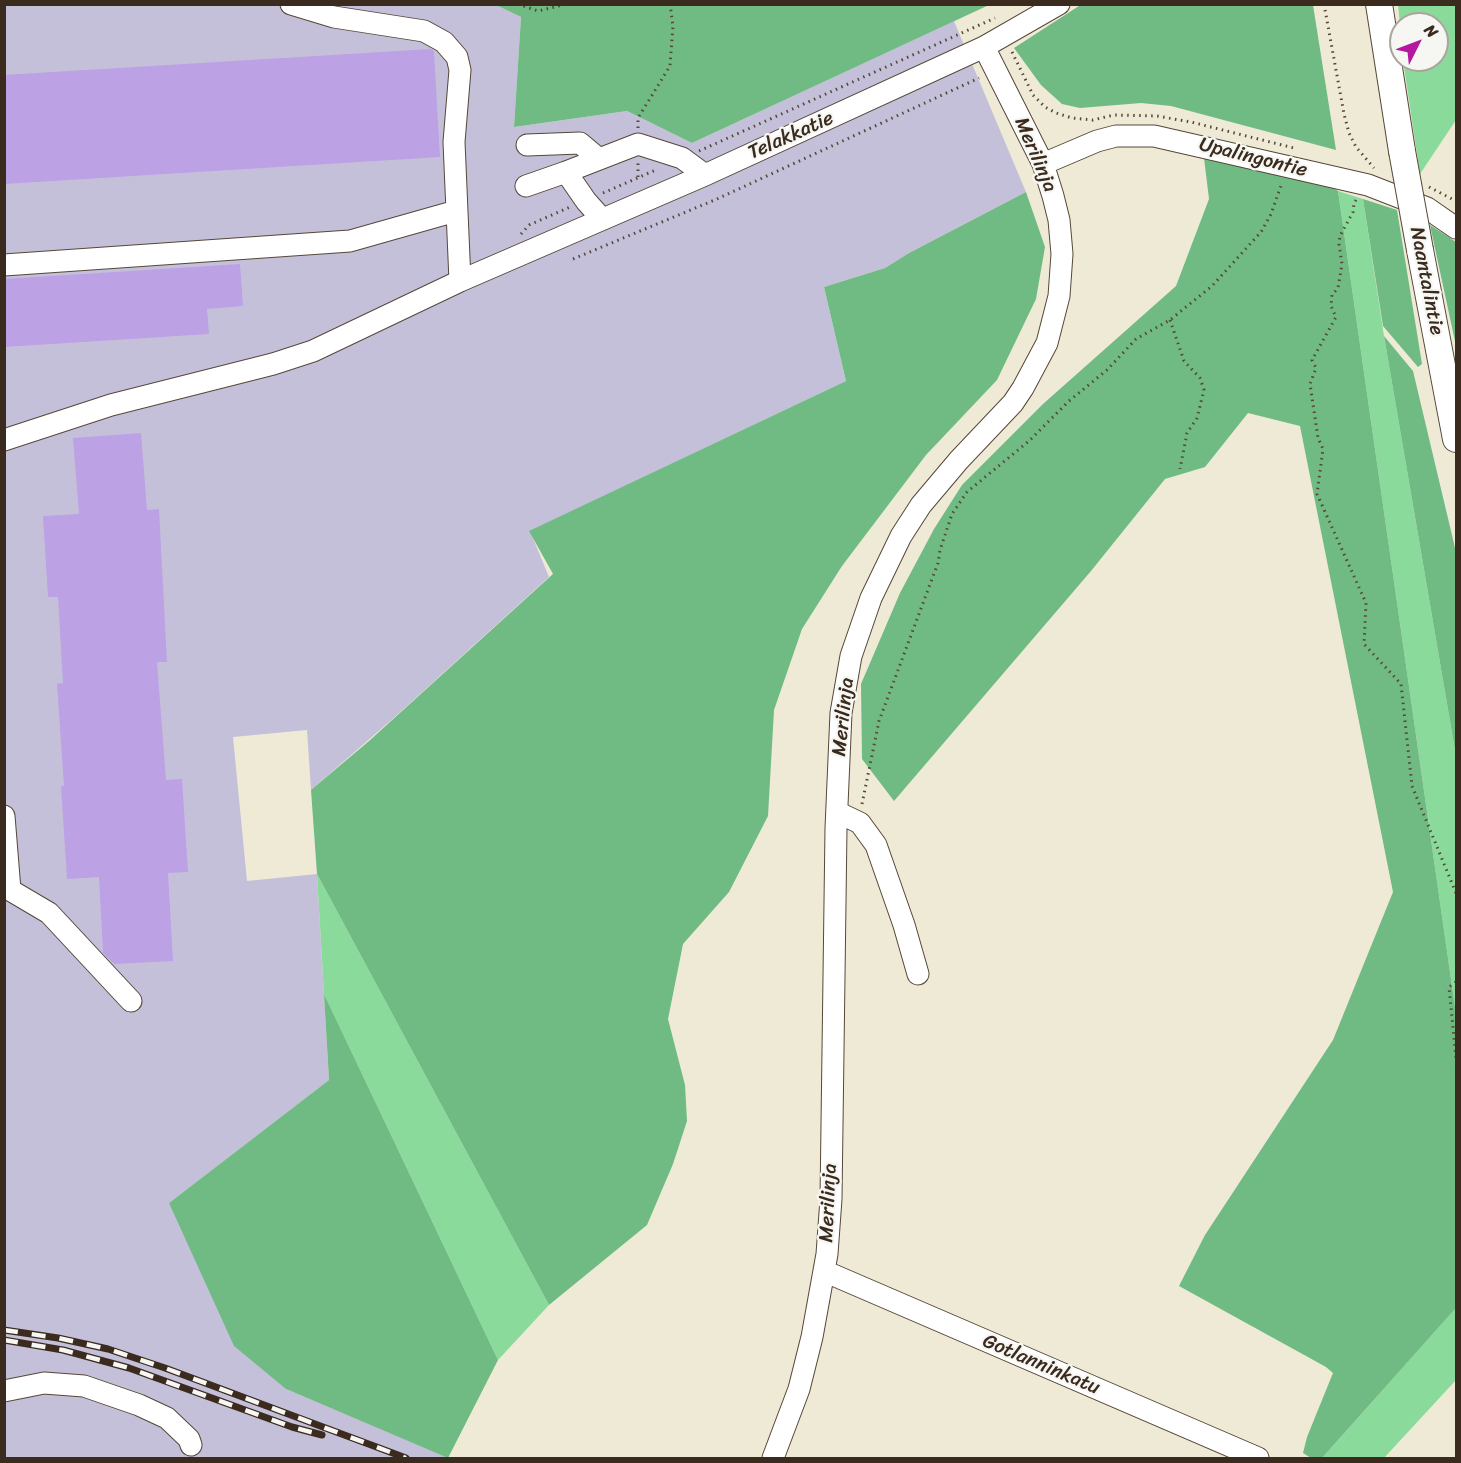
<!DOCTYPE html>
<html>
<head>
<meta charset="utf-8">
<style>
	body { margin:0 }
	#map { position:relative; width:1461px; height:1463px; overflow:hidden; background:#efead5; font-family:Sriracha,sans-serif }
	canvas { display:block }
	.frame { position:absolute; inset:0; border:6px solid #3b2a1e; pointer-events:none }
	.north { position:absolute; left:1389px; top:12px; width:60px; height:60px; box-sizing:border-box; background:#f6f6f2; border:2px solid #aba49d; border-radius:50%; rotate:48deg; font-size:16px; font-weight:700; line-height:24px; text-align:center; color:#3b2a1e }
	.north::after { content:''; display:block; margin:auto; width:21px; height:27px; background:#b5179e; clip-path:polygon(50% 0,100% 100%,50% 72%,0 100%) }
</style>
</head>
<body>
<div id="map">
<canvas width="1461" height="1463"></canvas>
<div class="frame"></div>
<div class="north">N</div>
</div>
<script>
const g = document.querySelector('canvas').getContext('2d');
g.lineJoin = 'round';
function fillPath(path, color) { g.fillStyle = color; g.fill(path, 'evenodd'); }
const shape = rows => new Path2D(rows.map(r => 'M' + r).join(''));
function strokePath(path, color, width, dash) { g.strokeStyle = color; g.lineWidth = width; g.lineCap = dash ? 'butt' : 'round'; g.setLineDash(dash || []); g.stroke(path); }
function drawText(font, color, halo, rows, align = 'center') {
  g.font = font + ' Sriracha,sans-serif'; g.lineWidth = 4.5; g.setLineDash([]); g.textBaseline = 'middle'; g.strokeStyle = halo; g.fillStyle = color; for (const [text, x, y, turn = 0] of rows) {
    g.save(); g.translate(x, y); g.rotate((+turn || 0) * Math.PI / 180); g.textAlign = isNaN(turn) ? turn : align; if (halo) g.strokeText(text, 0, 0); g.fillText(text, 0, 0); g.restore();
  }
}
fillPath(shape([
	[5,5,496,5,521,17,514,127,627,111,692,143,954,21,1026,192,909,253,885,268,824,287,846,381,530,531,549,577,397,715,311,790,307,730,233,737,247,881,317,874,329,1080,169,1203,286,1389,449,1458,5,1458]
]), '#c5c0da');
fillPath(shape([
	[1398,5,1456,5,1456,120,1420,174,1403,60,1437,60,1437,24,1401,24,1401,35],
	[1338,191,1363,199,1384,336,1456,756,1456,1014],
	[317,874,549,1305,498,1360,324,994],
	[1456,1308,1456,1380,1384,1458,1322,1458]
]), '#8adb9b');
fillPath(shape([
	[1082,4,1313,5,1336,150,1171,106,1141,103,1080,108,1062,104,1041,85,1014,48],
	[496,5,496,4,989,5,692,143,627,111,514,127,521,17],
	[1204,158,1325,183,1338,191,1456,1014,1456,1308,1322,1458,1311,1458,1303,1453,1307,1437,1333,1373,1326,1367,1179,1286,1205,1235,1333,1040,1393,892,1300,426,1248,413,1205,467,1165,479,1091,571,894,801,862,759,861,684,900,593,934,529,962,485,1043,404,1176,286,1209,199],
	[1026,192,1045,247,1036,299,997,380,926,455,842,566,802,629,774,710,768,816,729,892,683,944,668,1019,685,1085,687,1121,673,1164,647,1225,549,1305,317,874,311,790,369,741,553,574,529,531,846,381,824,287,885,268,909,253],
	[1363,199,1397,210,1422,364,1418,367,1383,326],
	[1430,225,1456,242,1456,346],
	[1384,336,1413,371,1456,552,1456,756],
	[324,994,498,1360,448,1458,286,1389,234,1346,169,1203,329,1080]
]), '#6fbb83');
fillPath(shape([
	[430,49,434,51,440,157,4,184,4,75],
	[240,264,243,306,207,309,209,334,4,347,4,279],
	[141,433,147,510,159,509,167,662,157,662,166,780,182,779,188,872,168,873,173,961,114,964,103,953,99,877,67,879,61,786,64,786,57,684,63,683,58,597,48,597,43,516,79,514,73,438]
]), '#bca1e5');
const minor = shape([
	[291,4,334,17,424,31,444,42,457,57,460,70,454,142,460,281],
	[527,145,580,143,599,159],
	[1043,164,1097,141,1116,136,1154,136,1368,185,1427,208,1456,228],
	[526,186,566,172],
	[602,219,586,201,566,172,638,144,682,158,705,175],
	[4,265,350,241,456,211],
	[4,440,111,405,273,364,313,351,460,281,705,175,984,47,1059,4],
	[837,812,860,823,876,845,904,925,918,974],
	[4,816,10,890,49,913,131,1001],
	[824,1271,1258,1458],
	[4,1391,44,1383,84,1386,139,1405,167,1418,189,1439,191,1445],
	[773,1458,799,1389,812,1337,827,1254,831,1199,836,828,841,713,851,656,871,598,901,536,921,505,959,460,1013,403,1023,388,1047,343,1059,296,1062,254,1059,220,1053,196,1043,164,984,47]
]);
const major = shape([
	[1379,4,1402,151],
	[1420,250,1456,439]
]);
strokePath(minor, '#564739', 23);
strokePath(major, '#564739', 28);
strokePath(shape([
	[518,4,538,11,567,4],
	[1324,4,1344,114,1349,133,1356,147,1374,168],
	[1012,52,1033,95,1045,107,1056,113,1072,118,1093,120,1114,115,1157,116,1191,122,1294,148],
	[638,128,638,118,670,66,673,26,670,4],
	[699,151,995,18],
	[638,177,638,162],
	[1429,187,1456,201],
	[603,193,658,169],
	[1356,200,1354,203,1353,212,1340,236,1339,244,1342,264,1338,288,1332,295,1331,306,1336,317,1312,360,1316,368,1310,384,1318,438,1323,449,1317,494,1366,603,1364,644,1401,684,1412,786,1456,893],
	[521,234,529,225,570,207],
	[573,259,717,199,979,78],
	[1170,320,1184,361,1200,378,1204,390,1197,418,1187,433,1180,469],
	[862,804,879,721,938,563,940,550,952,514,967,492,1029,441,1069,401,1107,370,1136,339,1170,320,1212,286,1261,232,1271,214,1282,183],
	[1456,982,1449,987,1456,1058]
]), '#564739', 3, [1.5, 4.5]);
strokePath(minor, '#fff', 21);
strokePath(major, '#fff', 26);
const rail = shape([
	[4,1330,58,1338,108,1349,165,1368,406,1458],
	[4,1340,63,1350,129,1368,292,1427,322,1435]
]);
strokePath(rail, '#3b2a1e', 7);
strokePath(rail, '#f6f6f2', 4.5, [14]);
const majorBridge = shape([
	[1402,151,1420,250]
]);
strokePath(majorBridge, '#564739', 28, []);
strokePath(majorBridge, '#fff', 26);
drawText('20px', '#3b2a1e', '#f6f6f2', [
	["Telakkatie",791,136,-24],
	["Merilinja",1035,155,67],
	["Upalingontie",1253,158,14],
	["Naantalintie",1426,281,79],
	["Merilinja",844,717,-84],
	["Merilinja",829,1203,-87],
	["Gotlanninkatu",1041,1365,23]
]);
</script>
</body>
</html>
